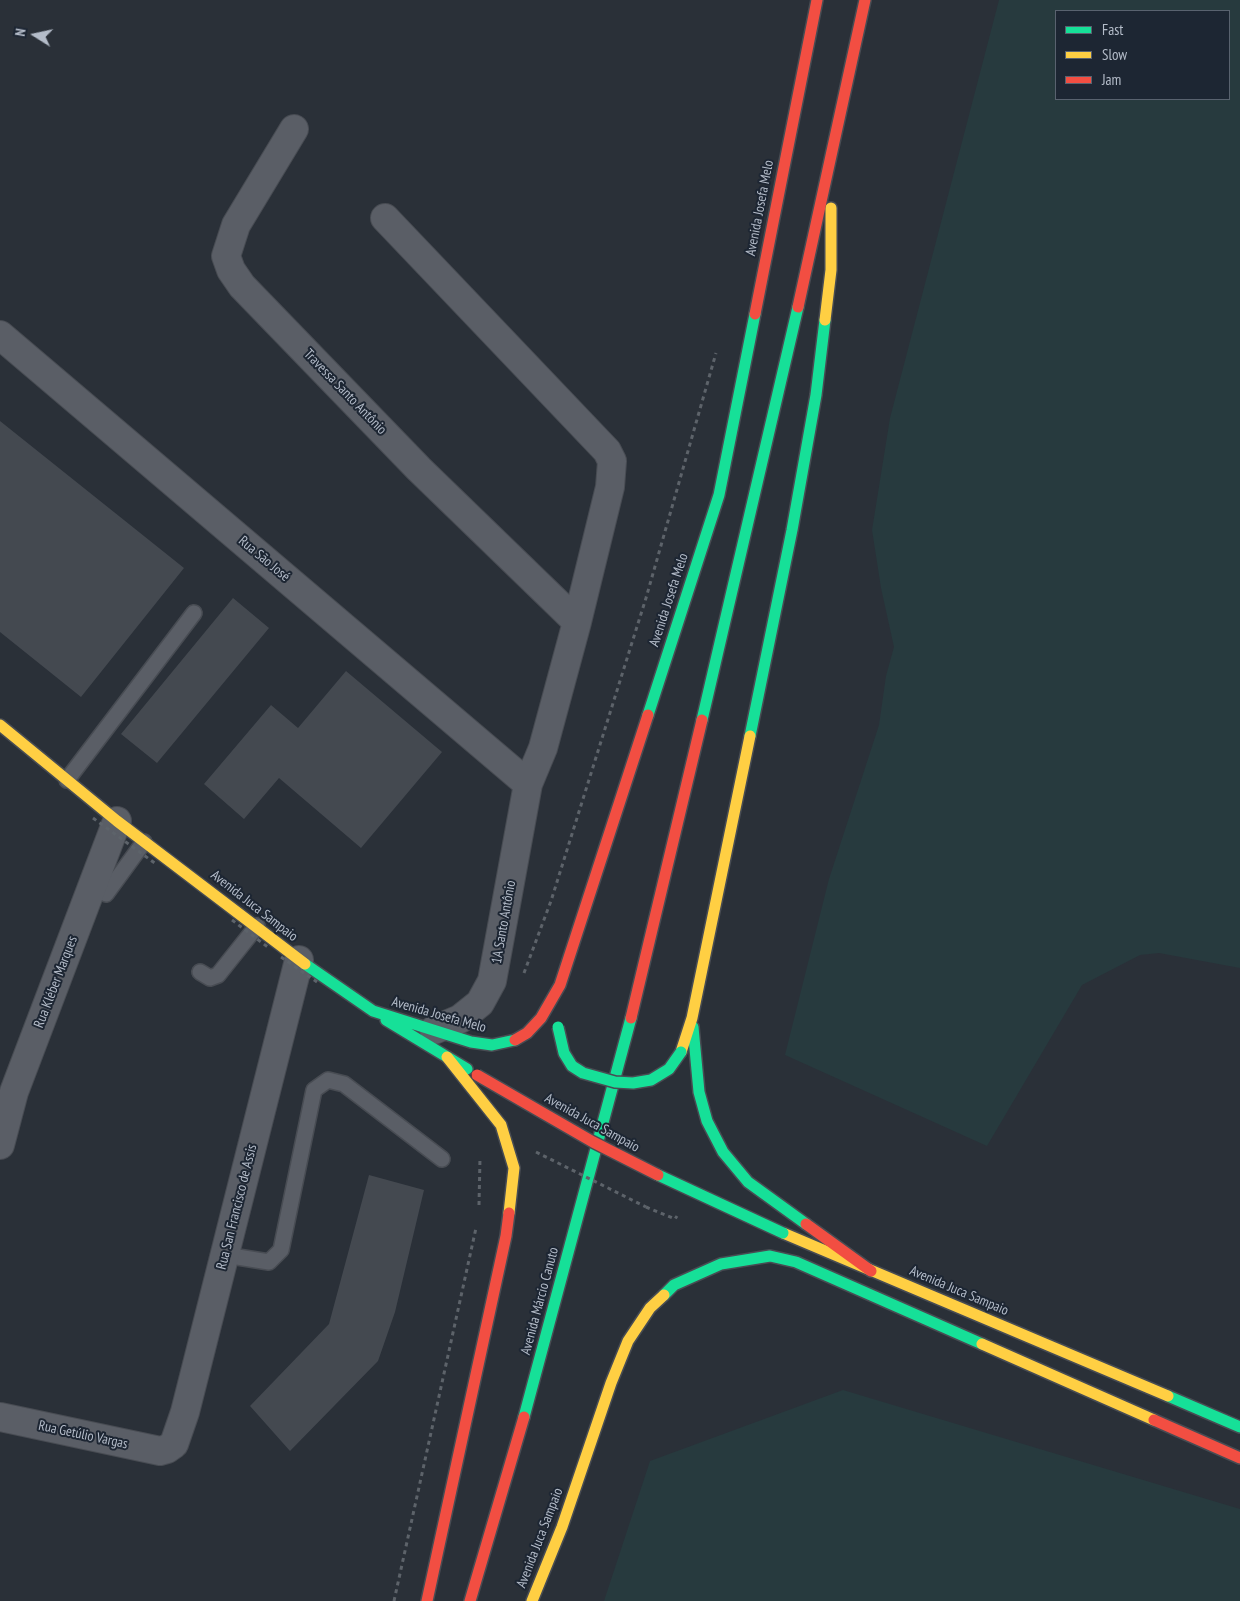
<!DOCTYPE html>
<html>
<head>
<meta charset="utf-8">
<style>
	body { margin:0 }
	#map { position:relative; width:1240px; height:1601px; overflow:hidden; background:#2a3038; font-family:"PT Sans Narrow",sans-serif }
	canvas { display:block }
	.legend { position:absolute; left:1055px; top:10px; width:175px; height:90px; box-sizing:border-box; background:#1d2633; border:1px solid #59626f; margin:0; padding:6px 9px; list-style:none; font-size:15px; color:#b4bcc9 }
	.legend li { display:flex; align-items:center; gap:10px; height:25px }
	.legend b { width:25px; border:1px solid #59626f }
	.north { position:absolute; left:10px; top:10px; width:50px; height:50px; -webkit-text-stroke:4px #1d2633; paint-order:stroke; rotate:280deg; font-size:14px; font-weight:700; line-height:20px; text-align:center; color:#b4bcc9 }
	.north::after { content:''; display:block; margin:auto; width:18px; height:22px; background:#b4bcc9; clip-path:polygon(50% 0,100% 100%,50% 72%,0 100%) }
</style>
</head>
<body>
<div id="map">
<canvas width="1240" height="1601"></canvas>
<ul class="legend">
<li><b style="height:6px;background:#16e098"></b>Fast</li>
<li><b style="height:6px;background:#ffcf43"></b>Slow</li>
<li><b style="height:6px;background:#f24e42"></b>Jam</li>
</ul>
<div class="north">N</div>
</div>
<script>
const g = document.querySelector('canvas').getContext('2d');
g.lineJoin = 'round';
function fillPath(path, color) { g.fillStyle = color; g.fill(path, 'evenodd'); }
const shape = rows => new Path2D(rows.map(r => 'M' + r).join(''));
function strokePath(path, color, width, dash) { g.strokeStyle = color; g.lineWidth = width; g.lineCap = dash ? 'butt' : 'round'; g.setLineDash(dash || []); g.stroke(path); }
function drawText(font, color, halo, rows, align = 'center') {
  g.font = font + ' "PT Sans Narrow",sans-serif'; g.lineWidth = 4; g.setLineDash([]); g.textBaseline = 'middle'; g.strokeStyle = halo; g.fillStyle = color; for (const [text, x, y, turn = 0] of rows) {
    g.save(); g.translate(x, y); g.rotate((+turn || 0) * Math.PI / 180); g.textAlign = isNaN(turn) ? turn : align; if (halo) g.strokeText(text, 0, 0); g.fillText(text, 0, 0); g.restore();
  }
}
fillPath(shape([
	[999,0,1240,0,1240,968,1159,953,1140,955,1082,985,987,1146,785,1055,829,879,879,725,886,676,894,647,881,588,872,530,890,418],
	[1229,11,1229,99,1056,99,1056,11],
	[843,1390,1240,1509,1240,1601,604,1601,650,1461]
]), '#273a3e');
fillPath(shape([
	[0,421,184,568,81,697,0,632],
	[233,598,269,628,157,763,121,734],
	[346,671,442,752,361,848,279,778,244,819,204,784,271,705,298,728],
	[369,1175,424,1190,395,1312,378,1361,290,1451,250,1406,329,1324]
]), '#444950');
const lane = shape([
	[67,780,194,613],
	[106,894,144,842],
	[200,972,210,978,218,975,257,926],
	[225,1255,269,1262,281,1250,314,1090,328,1080,344,1084,442,1159]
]);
const street = shape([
	[294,129,236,225,226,256,231,270,242,286,419,469,577,622],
	[385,218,607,451,612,461,610,487,577,622,543,748,528,784,492,981,480,1003,460,1019,434,1030],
	[0,335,528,784],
	[0,1145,14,1092,117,821],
	[0,1417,160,1451,167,1449,174,1444,185,1412,299,960]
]);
const fast = shape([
	[648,715,719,495,755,314],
	[702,720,798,307],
	[750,736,792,530,816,395,825,320],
	[305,964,373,1011,471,1042,492,1045,515,1040],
	[386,1020,467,1069],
	[693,1027,699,1092,707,1121,723,1152,748,1182,806,1224],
	[664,1295,674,1285,721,1264,770,1256,796,1262,982,1344],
	[1168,1396,1240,1427],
	[524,1417,631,1018]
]);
const slow = shape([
	[825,320,831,270,831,208],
	[0,725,117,821,305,964],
	[681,1052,692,1018,750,736],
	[447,1057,501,1125,514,1168,509,1213],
	[783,1233,1168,1396],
	[982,1344,1154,1420],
	[532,1601,562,1527,611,1383,628,1341,650,1308,664,1295]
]);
const jam = shape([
	[798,307,865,0],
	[755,314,817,0],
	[631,1018,702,720],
	[515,1040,527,1033,541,1018,560,985,648,715],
	[806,1224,871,1271],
	[1154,1420,1240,1458],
	[427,1601,506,1236,509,1213],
	[470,1601,524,1417]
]);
strokePath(lane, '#484c53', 18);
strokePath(street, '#484c53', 30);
strokePath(fast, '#484c53', 14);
strokePath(slow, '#484c53', 14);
strokePath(jam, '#484c53', 14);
strokePath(shape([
	[524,973,551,901,646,598,716,353],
	[479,1205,480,1158],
	[646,1207,675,1219,677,1216],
	[394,1601,476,1228]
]), '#5d636a', 3, [4, 4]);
strokePath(lane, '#5a5e66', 15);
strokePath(street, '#5a5e66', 28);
strokePath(fast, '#16e098', 11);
strokePath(slow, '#ffcf43', 11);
strokePath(jam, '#f24e42', 11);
const fastBridge = shape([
	[558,1027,564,1053,572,1066,583,1073,615,1082,633,1083,651,1080,669,1069,681,1052],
	[658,1175,783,1233]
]);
const jamBridge = shape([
	[477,1075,593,1142,658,1175]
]);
strokePath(fastBridge, '#484c53', 14, []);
strokePath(jamBridge, '#484c53', 14, []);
strokePath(shape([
	[93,818,156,864],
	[232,920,269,948],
	[281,957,317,982],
	[536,1152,646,1207]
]), '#5d636a', 3, [4, 4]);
strokePath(fastBridge, '#16e098', 11);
strokePath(jamBridge, '#f24e42', 11);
drawText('14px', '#b4bcc9', '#1d2633', [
	["Avenida Josefa Melo",760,208,-79],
	["Travessa Santo Antônio",345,392,46],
	["Rua São José",264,559,40],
	["Avenida Josefa Melo",669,600,-72],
	["Avenida Juca Sampaio",254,906,38],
	["1A Santo Antônio",504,922,-80],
	["Rua Kléber Marques",56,982,-69],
	["Avenida Josefa Melo",439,1015,16],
	["Avenida Juca Sampaio",592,1123,29],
	["Rua San Francisco de Assis",237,1207,-76],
	["Avenida Juca Sampaio",959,1291,23],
	["Avenida Márcio Canuto",540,1301,-75],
	["Rua Getúlio Vargas",83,1435,12],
	["Avenida Juca Sampaio",540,1538,-69]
]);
</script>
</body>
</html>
